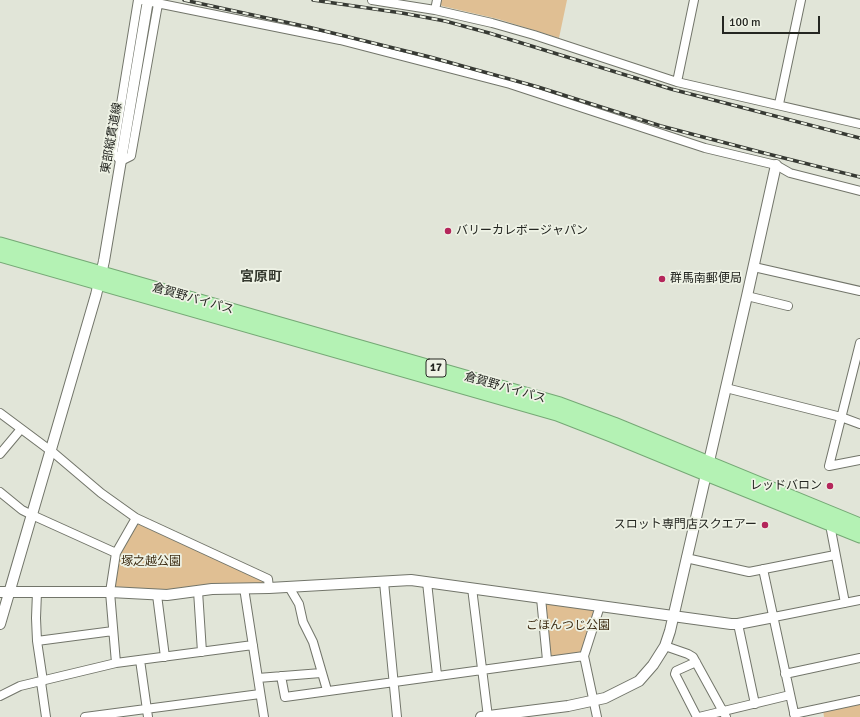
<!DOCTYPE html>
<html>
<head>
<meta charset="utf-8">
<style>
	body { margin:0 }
	#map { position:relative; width:860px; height:717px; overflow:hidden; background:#e1e5d8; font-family:Signika,sans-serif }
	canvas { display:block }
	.scale { position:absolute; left:722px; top:16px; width:98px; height:18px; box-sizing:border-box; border:2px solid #242621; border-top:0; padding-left:5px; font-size:12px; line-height:14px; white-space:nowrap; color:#242621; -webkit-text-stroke:3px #eef2e5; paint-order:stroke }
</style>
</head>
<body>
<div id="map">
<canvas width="860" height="717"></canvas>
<div class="scale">100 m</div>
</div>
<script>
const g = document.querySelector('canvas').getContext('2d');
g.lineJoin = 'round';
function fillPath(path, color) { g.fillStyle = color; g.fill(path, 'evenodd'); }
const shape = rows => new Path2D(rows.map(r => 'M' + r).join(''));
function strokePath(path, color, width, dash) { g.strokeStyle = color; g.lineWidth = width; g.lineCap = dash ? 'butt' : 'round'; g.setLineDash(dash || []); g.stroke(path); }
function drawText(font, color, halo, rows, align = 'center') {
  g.font = font + ' Signika,"Noto Sans JP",sans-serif'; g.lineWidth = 3.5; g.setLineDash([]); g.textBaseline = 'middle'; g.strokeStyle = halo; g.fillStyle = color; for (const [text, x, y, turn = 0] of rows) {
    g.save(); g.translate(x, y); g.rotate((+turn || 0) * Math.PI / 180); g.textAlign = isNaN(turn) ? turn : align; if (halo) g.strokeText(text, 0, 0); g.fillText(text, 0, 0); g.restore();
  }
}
fillPath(shape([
	[440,0,567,0,559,38,498,19,442,6,439,3],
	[138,524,264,581,263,585,163,592,114,587,119,554,136,525],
	[540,597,600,606,584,656,547,660],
	[860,703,860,717,824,717,823,710]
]), '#e0bf93');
const minor = shape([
	[138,0,113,153,121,161,131,156,158,4],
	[142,0,340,40,510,84,705,148,776,165,790,173,860,191],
	[372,0,435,10,492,23,534,35,677,82,860,124],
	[435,10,437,0],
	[677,82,694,0],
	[779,104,801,0],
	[754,267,860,291],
	[747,296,788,306],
	[860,343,829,466,860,460],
	[726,388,841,417,860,424],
	[0,413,55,454,101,493,136,518,268,579,269,588],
	[0,454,21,429],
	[0,492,22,510,32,515,116,553],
	[833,525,831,530,845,603],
	[686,558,749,572,835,555],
	[763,569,795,717],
	[384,582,397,717],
	[427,582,437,675],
	[289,587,299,604,303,622,313,642,327,690],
	[244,588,264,717],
	[472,588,488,717],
	[198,591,202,652],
	[37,592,36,618,37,641,43,681],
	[157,595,165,657],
	[541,598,547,660],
	[774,617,860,600],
	[738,624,755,704],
	[37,641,113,631],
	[665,646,688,654,693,657,726,717],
	[584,656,597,717],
	[140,660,148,717],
	[696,662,676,671,675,674,697,717],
	[116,663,110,592,116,553,136,518],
	[785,674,860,658],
	[281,676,285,697,584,656,600,606],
	[258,678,321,673],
	[41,682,46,717],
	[0,696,20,686,116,663,253,645],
	[794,714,860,700],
	[85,717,260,694],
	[699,717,790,695]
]);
const tertiary = shape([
	[0,592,110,592,167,595,212,589,269,588,411,580,731,624,738,624,774,617],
	[0,624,96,295,104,261,147,6],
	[481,717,568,706,605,698,639,681,653,665,665,646,670,631,747,296,776,165]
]);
const trunk = shape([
	[0,244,560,404,614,424,860,525],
	[0,255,557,414,611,435,706,474,860,536]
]);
strokePath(minor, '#72756a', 10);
strokePath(tertiary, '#72756a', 12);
strokePath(trunk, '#75a875', 15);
strokePath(minor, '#fff', 8);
strokePath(tertiary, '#fff', 10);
strokePath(trunk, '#b4f2b4', 13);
const rail = shape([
	[184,0,308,27,430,57,538,87,661,126,764,153,860,177],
	[313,0,402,13,445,21,489,33,671,89,860,138]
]);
strokePath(rail, '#373a34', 3.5);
strokePath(rail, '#eef2e5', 2, [6]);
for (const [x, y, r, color] of [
	[448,231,4,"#b4265b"],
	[662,279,4,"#b4265b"],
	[830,486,4,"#b4265b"],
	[765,525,4,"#b4265b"]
]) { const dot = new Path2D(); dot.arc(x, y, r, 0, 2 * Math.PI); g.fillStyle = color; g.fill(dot); strokePath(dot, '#eef2e5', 1.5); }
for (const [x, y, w] of [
	[436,368,20]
]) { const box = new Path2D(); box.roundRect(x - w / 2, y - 9, w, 18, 3); g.fillStyle = '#eef2e5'; g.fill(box); strokePath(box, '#242621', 1); }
drawText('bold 11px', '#242621', null, [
	["17",436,368]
]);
drawText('12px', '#242621', '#eef2e5', [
	["東部縦貫道線",112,138,-80],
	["倉賀野バイパス",193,299,16],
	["倉賀野バイパス",505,388,16]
]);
drawText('12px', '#242621', '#eef2e5', [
	["バリーカレボージャパン",456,231],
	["群馬南郵便局",670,279],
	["レッドバロン",822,486,"right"],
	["スロット専門店スクエアー",757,525,"right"]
], 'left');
drawText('12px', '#3d2c13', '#eef2e5', [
	["塚之越公園",151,562],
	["ごほんつじ公園",568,626]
]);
drawText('bold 14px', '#35392f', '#eef2e5', [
	["宮原町",261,277]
]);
</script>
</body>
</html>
